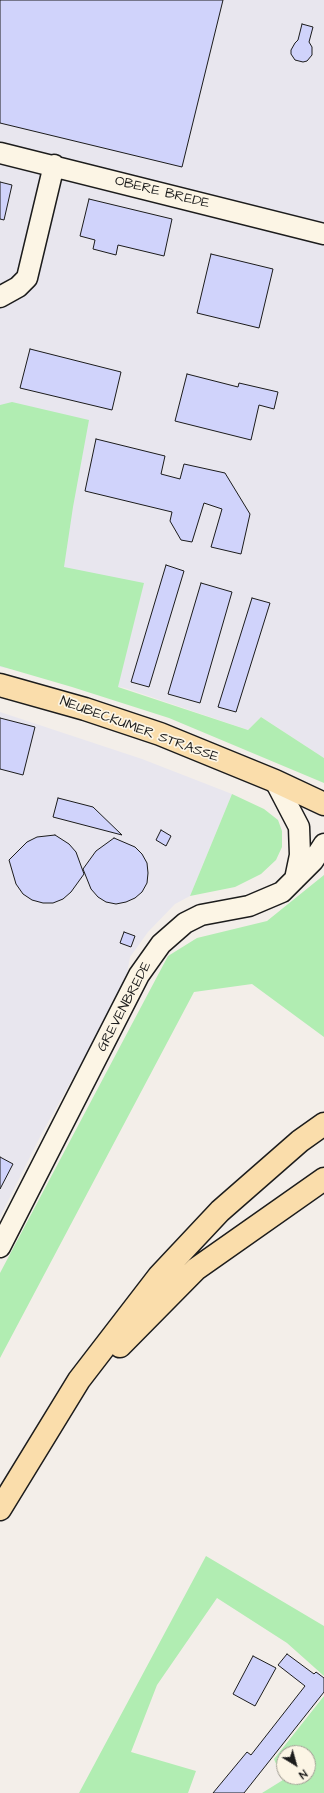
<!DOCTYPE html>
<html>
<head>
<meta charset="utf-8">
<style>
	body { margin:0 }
	#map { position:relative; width:324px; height:1793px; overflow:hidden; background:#f3eee9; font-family:"Architects Daughter",sans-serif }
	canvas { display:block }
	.north { position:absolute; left:276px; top:1745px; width:40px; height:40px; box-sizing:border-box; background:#fcf5e5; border:1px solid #a29e95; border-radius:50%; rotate:143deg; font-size:11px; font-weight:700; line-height:16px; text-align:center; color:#1c1c1c }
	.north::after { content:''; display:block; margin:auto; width:14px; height:18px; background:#1c1c1c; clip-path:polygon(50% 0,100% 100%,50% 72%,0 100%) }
</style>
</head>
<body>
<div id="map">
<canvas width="324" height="1793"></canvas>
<div class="north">N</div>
</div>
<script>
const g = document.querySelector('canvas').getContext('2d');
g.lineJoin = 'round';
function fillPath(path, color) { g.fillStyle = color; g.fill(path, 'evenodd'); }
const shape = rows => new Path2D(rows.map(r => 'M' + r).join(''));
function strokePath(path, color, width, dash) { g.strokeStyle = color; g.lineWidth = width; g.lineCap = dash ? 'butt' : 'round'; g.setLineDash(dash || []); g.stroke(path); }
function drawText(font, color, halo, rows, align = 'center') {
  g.font = font + ' "Architects Daughter",sans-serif'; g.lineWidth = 3.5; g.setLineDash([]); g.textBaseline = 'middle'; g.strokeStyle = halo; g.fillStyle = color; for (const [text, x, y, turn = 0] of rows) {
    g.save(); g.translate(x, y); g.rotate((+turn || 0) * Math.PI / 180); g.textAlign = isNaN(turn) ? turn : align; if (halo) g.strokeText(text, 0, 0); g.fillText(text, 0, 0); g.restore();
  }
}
fillPath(shape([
	[0,0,324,0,324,758,261,717,248,730,125,688,0,667],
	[0,712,142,759,232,794,190,896,175,904,148,932,130,957,125,985,41,1135,0,1217]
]), '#e8e6ee');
fillPath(shape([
	[12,402,89,420,73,507,64,567,144,583,118,687,248,730,261,717,324,758,324,783,169,718,72,687,0,666,0,405],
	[232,794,264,809,278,820,282,831,282,847,276,860,261,874,235,887,190,896],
	[324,875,324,1037,252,984,194,992,0,1358,0,1273,168,956,197,938,267,921],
	[206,1556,324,1626,324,1676,287,1643,217,1598,157,1685,131,1752,196,1771,188,1793,79,1793],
	[324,1696,324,1793,262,1793,283,1780,274,1759],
	[284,1753,308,1753,308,1777,284,1777]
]), '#b1edb2');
const building = shape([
	[0,0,223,0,182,167,0,123,0,0],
	[302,24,313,27,309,42,312,47,312,55,307,61,303,62,295,60,291,54,291,50,295,43,298,40,302,24],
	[0,182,12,185,4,220,0,219,0,182],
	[89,199,172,219,164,256,118,245,116,255,93,249,95,240,80,236,89,199],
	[211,254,273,269,259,328,197,313,211,254],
	[30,349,121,372,112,410,20,388,30,349],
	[187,374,238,387,239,383,278,392,274,409,259,405,251,440,175,421,187,374],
	[96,439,165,456,161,474,180,479,184,464,225,473,250,514,241,554,211,547,222,509,204,503,192,542,181,540,170,521,172,512,85,491,96,439],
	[166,565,184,571,149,687,131,682,166,565],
	[201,583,232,592,200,703,168,694,201,583],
	[252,598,270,603,236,712,218,707,252,598],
	[0,718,35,727,23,775,0,769,0,718],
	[58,798,93,807,122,835,53,817,58,798],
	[161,830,171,836,166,846,156,840,161,830],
	[55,835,69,844,76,852,84,874,71,892,63,899,53,903,43,903,32,900,23,894,16,884,9,860,27,842,37,837,55,835],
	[114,838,135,847,142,854,147,863,148,873,147,883,142,892,135,898,126,902,116,904,106,902,98,897,91,889,83,869,96,851,114,838],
	[124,932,135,936,131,947,120,943,124,932],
	[0,1157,13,1164,0,1189,0,1157],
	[287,1654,314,1674,316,1672,324,1678,324,1692,244,1793,213,1793,247,1752,251,1755,305,1686,278,1665,287,1654],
	[253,1656,276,1668,255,1706,233,1694,253,1656]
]);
fillPath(building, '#d0d3fb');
strokePath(building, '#1c1c1c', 1);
const minor = shape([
	[0,153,324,234],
	[0,297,18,287,27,278,54,165],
	[275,781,299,827,300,855,295,879],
	[0,1247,139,975,161,944,185,923,201,915,249,906,282,892,313,861,324,844]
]);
const major = shape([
	[0,685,85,709,160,734,275,781,324,804],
	[120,1346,196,1269,324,1179],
	[0,1509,79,1380,159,1276,220,1211,300,1141,324,1124]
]);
strokePath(minor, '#1c1c1c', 23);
strokePath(major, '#1c1c1c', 25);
strokePath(minor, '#fcf5e5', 20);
strokePath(major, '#faddab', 22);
drawText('14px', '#1c1c1c', '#fcf5e5', [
	["OBERE BREDE",162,193,14],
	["NEUBECKUMER STRASSE",139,730,20],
	["GREVENBREDE",125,1007,-62]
]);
</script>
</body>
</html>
